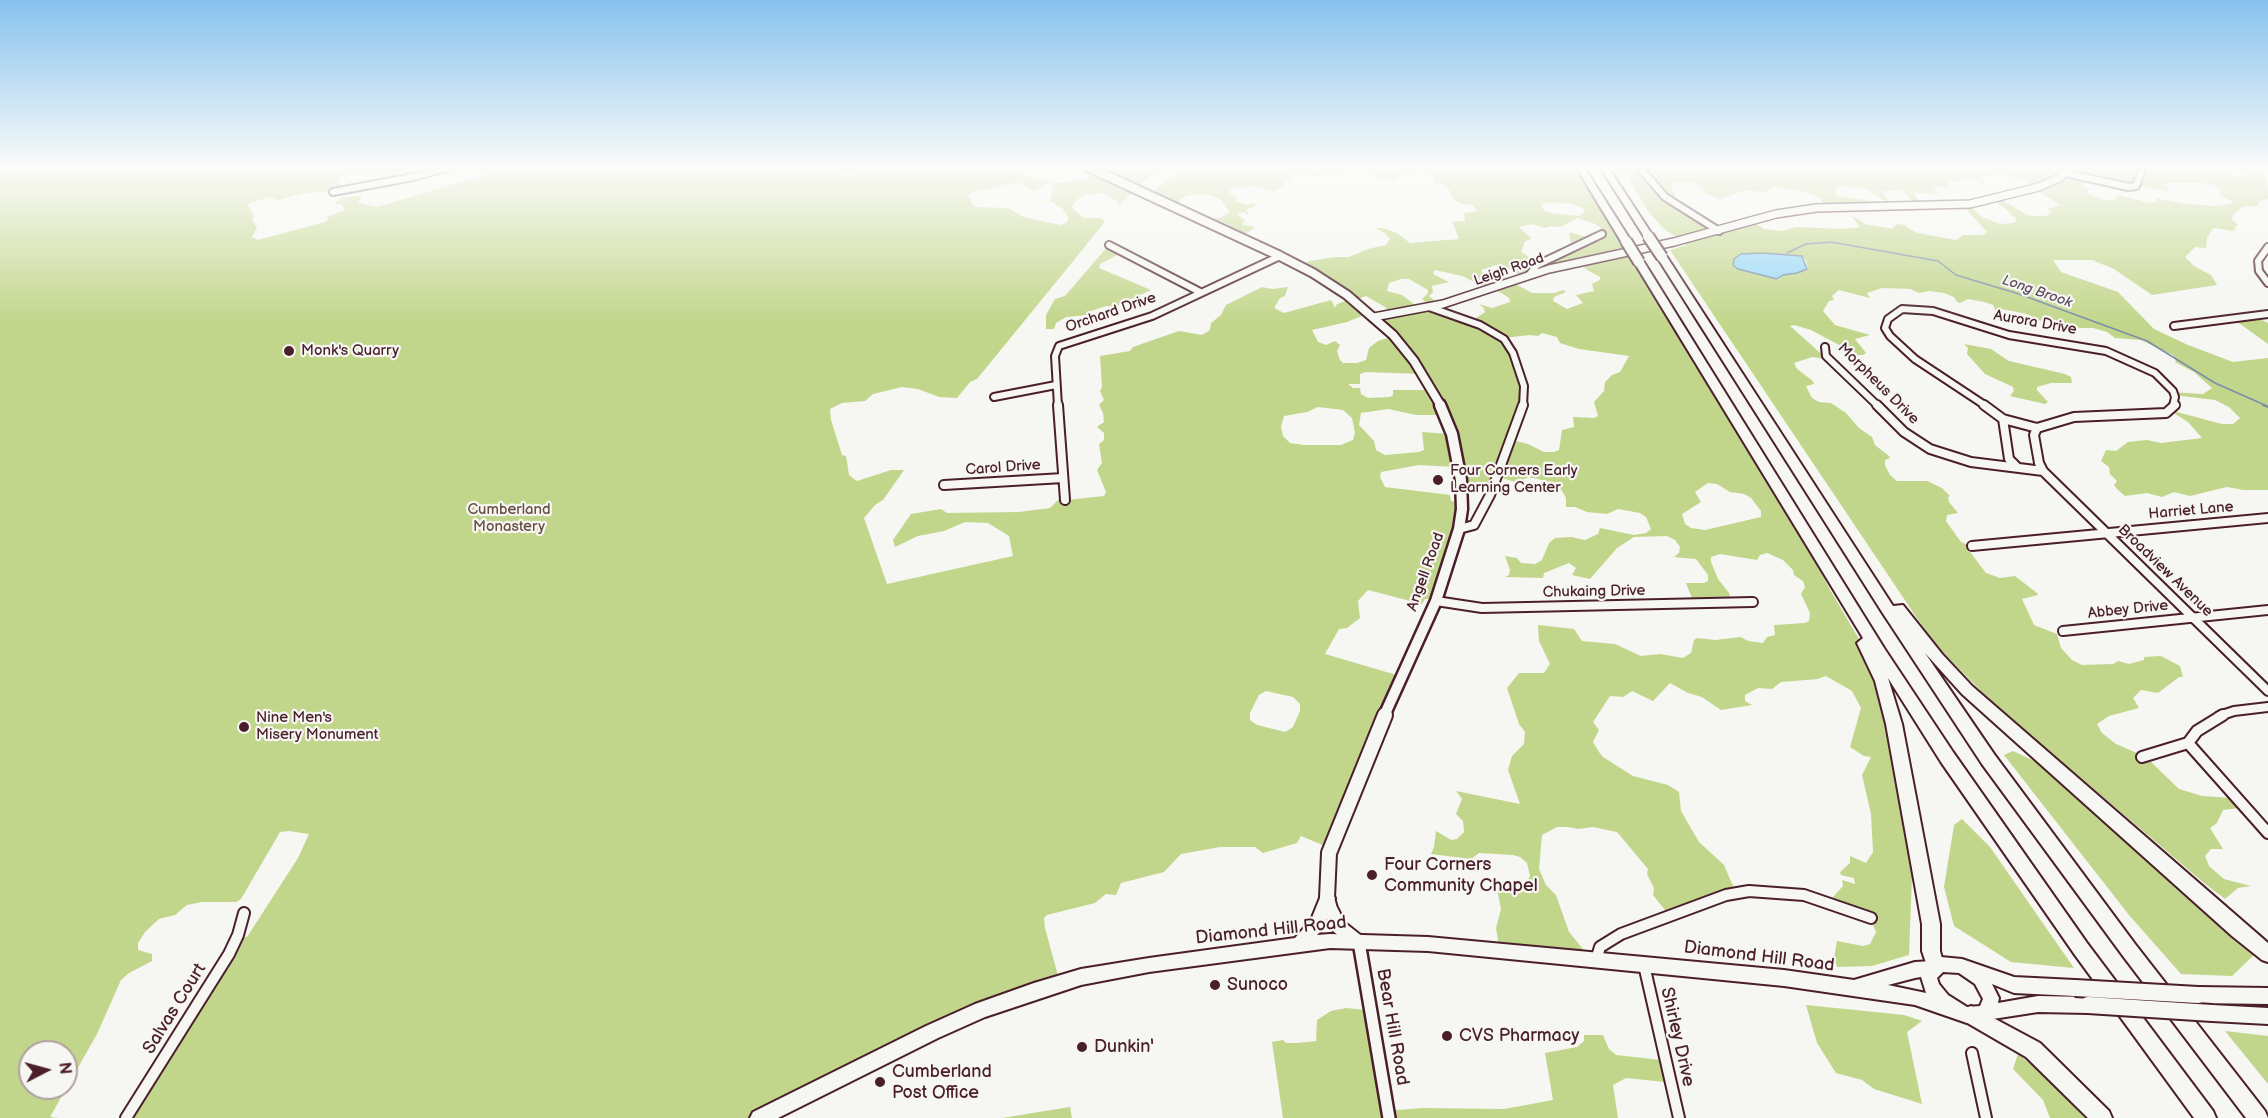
<!DOCTYPE html>
<html>
<head>
<meta charset="utf-8">
<style>
	body { margin:0 }
	#map { position:relative; width:2268px; height:1118px; overflow:hidden; background:#f6f6f2; font-family:"Balsamiq Sans",sans-serif }
	canvas { display:block }
	.north { position:absolute; left:18px; top:1040px; width:60px; height:60px; box-sizing:border-box; background:#f6f6f2; border:2px solid #b1a0a2; border-radius:50%; rotate:84deg; font-size:16px; font-weight:700; line-height:24px; text-align:center; color:#4a1f2b }
	.north::after { content:''; display:block; margin:auto; width:21px; height:27px; background:#4a1f2b; clip-path:polygon(50% 0,100% 100%,50% 72%,0 100%) }
</style>
</head>
<body>
<div id="map">
<canvas width="2268" height="1118"></canvas>
<div class="north">N</div>
</div>
<script>
const g = document.querySelector('canvas').getContext('2d');
g.lineJoin = 'round';
function fillPath(path, color) { g.fillStyle = color; g.fill(path, 'evenodd'); }
const shape = rows => new Path2D(rows.map(r => 'M' + r).join(''));
function strokePath(path, color, width, dash) { g.strokeStyle = color; g.lineWidth = width; g.lineCap = dash ? 'butt' : 'round'; g.setLineDash(dash || []); g.stroke(path); }
function drawText(font, color, halo, rows, align = 'center') {
  g.font = font + ' "Balsamiq Sans",sans-serif'; g.lineWidth = 4.5; g.setLineDash([]); g.textBaseline = 'middle'; g.strokeStyle = halo; g.fillStyle = color; for (const [text, x, y, turn = 0] of rows) {
    g.save(); g.translate(x, y); g.rotate((+turn || 0) * Math.PI / 180); g.textAlign = isNaN(turn) ? turn : align; if (halo) g.strokeText(text, 0, 0); g.fillText(text, 0, 0); g.restore();
  }
}
fillPath(shape([
	[0,167,403,167,399,170,403,178,388,182,385,172,354,172,343,175,338,180,343,186,342,191,305,193,278,200,270,197,250,203,248,206,254,216,252,220,257,227,252,237,258,240,325,222,328,219,327,217,344,210,342,204,333,204,343,197,362,196,358,203,377,207,484,175,510,170,508,167,828,167,845,176,916,167,960,167,979,175,1014,167,1033,179,1046,179,1055,183,1047,183,1034,191,1019,182,973,192,968,194,974,207,1008,208,1024,217,1060,225,1066,223,1069,218,1062,208,1050,201,1053,189,1051,187,1056,183,1083,179,1096,172,1106,176,1128,167,1169,167,1166,169,1155,171,1117,207,1119,203,1104,193,1083,195,1075,202,1072,208,1084,218,1101,218,1105,222,977,379,970,382,957,398,939,397,918,389,902,387,873,394,865,401,842,403,830,409,831,420,842,455,846,456,849,475,857,481,891,470,904,470,883,500,875,505,864,518,887,584,1013,556,1009,536,988,523,965,522,944,531,918,536,895,547,893,540,911,514,941,509,947,513,1019,512,1050,508,1061,497,1067,500,1104,496,1106,492,1097,470,1102,463,1099,444,1104,440,1104,433,1097,427,1104,422,1103,413,1099,405,1104,400,1100,391,1102,387,1100,356,1130,351,1133,347,1179,331,1202,335,1210,330,1211,323,1221,315,1226,305,1262,287,1272,289,1288,287,1285,296,1280,298,1274,308,1284,313,1331,300,1335,308,1337,304,1348,300,1299,266,1310,261,1336,257,1349,257,1368,249,1386,245,1390,239,1385,233,1375,228,1383,228,1397,233,1410,243,1459,239,1452,222,1465,221,1464,213,1477,211,1473,205,1462,204,1452,198,1449,189,1441,184,1433,183,1434,177,1427,169,1403,173,1398,176,1396,182,1384,177,1376,178,1371,167,1577,167,1813,556,1829,588,1866,651,1876,674,1878,700,1889,739,1912,875,1909,955,1872,966,1837,967,1834,958,1837,941,1863,946,1870,944,1876,932,1871,920,1861,908,1848,908,1831,899,1843,886,1842,880,1855,884,1854,878,1841,875,1840,872,1850,863,1850,856,1866,863,1873,852,1871,814,1862,775,1871,757,1864,756,1850,747,1861,708,1852,691,1826,676,1818,679,1781,682,1772,689,1758,688,1745,695,1745,701,1752,705,1721,710,1702,697,1688,693,1670,683,1653,701,1632,691,1623,697,1610,696,1593,722,1599,730,1593,742,1599,752,1603,757,1633,776,1668,785,1679,792,1681,811,1692,830,1699,842,1724,865,1736,893,1668,914,1653,895,1654,888,1647,874,1648,869,1617,832,1593,827,1578,829,1568,827,1557,827,1542,835,1539,869,1546,885,1556,895,1569,932,1587,954,1500,951,1496,928,1501,909,1496,884,1501,881,1516,883,1527,881,1530,876,1527,863,1520,857,1513,855,1479,853,1471,859,1431,854,1434,847,1436,831,1451,840,1457,839,1464,832,1463,821,1456,814,1462,799,1456,791,1520,804,1508,770,1512,756,1524,744,1525,732,1519,724,1507,688,1519,673,1544,673,1550,664,1539,641,1538,625,1574,629,1582,641,1615,644,1641,656,1660,654,1683,658,1691,653,1694,640,1697,638,1715,640,1741,637,1748,641,1763,643,1767,637,1775,635,1774,625,1805,623,1809,621,1810,613,1801,594,1805,587,1803,581,1794,575,1793,570,1783,560,1767,553,1760,555,1757,560,1720,554,1711,557,1711,562,1718,579,1729,593,1731,600,1693,601,1686,583,1704,583,1708,581,1708,575,1696,559,1674,557,1679,553,1680,547,1675,540,1667,536,1634,537,1617,548,1590,579,1572,575,1576,568,1569,563,1544,573,1543,578,1505,577,1509,575,1510,570,1505,556,1517,558,1521,563,1535,564,1542,560,1549,543,1555,538,1571,537,1585,540,1598,534,1600,528,1634,535,1646,533,1651,529,1646,517,1640,513,1618,509,1607,514,1587,512,1575,507,1566,507,1566,498,1558,484,1529,477,1516,482,1498,477,1483,490,1474,494,1463,483,1456,467,1419,465,1381,472,1380,477,1385,487,1450,495,1451,501,1458,502,1458,515,1434,599,1425,599,1422,604,1368,590,1358,601,1360,618,1347,628,1339,629,1325,654,1400,676,1325,846,1301,836,1297,843,1263,853,1255,847,1220,847,1181,854,1164,872,1121,883,1116,895,1106,894,1095,903,1047,915,1044,918,1045,928,1060,983,934,1027,749,1118,122,1118,231,939,247,937,298,858,309,834,289,831,280,832,241,899,236,902,202,902,187,905,175,915,159,919,145,932,138,943,138,950,152,954,152,961,129,973,121,980,97,1034,50,1117,59,1118,0,1118],
	[1547,202,1572,204,1584,209,1584,213,1578,216,1551,213,1545,211,1541,205],
	[1578,218,1595,224,1601,228,1600,231,1587,237,1569,232,1572,249,1543,260,1532,259,1521,252,1525,241,1532,239,1519,227,1533,224,1544,228,1552,226,1560,227],
	[1579,262,1587,270,1600,277,1600,280,1592,284,1594,291,1576,295,1583,303,1567,309,1553,301,1554,297,1566,292,1563,290,1555,293,1532,293,1510,281,1497,286,1486,279,1481,270,1496,265,1504,265,1521,276],
	[1435,270,1462,276,1487,288,1493,288,1509,298,1510,302,1492,308,1479,304,1484,308,1485,312,1469,323,1419,308,1402,295,1387,291,1389,283,1401,279,1409,279,1428,290,1428,293,1422,299,1430,306,1438,304,1429,296,1433,292,1432,286,1449,282,1435,275,1433,273],
	[1366,296,1385,307,1391,313,1376,322,1391,337,1378,341,1369,348,1366,360,1357,363,1343,363,1340,360,1337,351,1340,345,1335,341,1326,345,1318,342,1312,330,1347,322,1367,314,1353,301],
	[1542,333,1557,337,1560,343,1579,349,1629,356,1620,372,1612,375,1605,382,1604,391,1594,402,1598,416,1594,418,1573,417,1574,427,1562,430,1559,450,1554,452,1544,452,1528,444,1511,440,1522,394,1515,364,1503,338,1530,335,1538,336],
	[1365,372,1420,374,1429,390,1393,390,1393,395,1390,397,1368,398,1361,394,1360,388,1353,388,1348,384,1360,384,1360,374],
	[1318,407,1343,410,1352,418,1355,433,1353,440,1341,445,1304,445,1290,443,1283,436,1281,427,1284,416,1307,412],
	[1388,409,1416,415,1443,415,1450,434,1422,432,1424,450,1419,452,1385,455,1376,450,1374,441,1359,425,1361,413],
	[1708,483,1717,484,1730,492,1744,494,1751,498,1761,511,1761,517,1705,530,1691,528,1685,524,1682,514,1701,502,1695,492],
	[1266,691,1293,697,1300,704,1300,711,1293,727,1285,732,1257,725,1250,720,1250,713,1259,695],
	[30,1052,66,1052,66,1088,30,1088],
	[1187,167,1332,167,1343,169,1338,174,1328,171,1317,177,1296,173,1275,192,1258,186,1233,188,1228,192,1237,197,1235,201,1249,205,1254,203,1257,205,1246,210,1249,215,1243,212,1236,214,1245,220,1242,225,1255,227,1240,238,1149,197,1156,188],
	[1187,195,1210,195,1221,200,1230,212,1220,218,1212,219,1180,203,1180,200],
	[1617,167,1731,167,1744,168,1756,174,1769,172,1766,167,1897,167,1911,170,1923,167,2051,167,2065,170,2068,167,2082,167,2105,171,2108,167,2127,167,2140,170,2143,167,2173,173,2178,169,2176,167,2215,167,2234,176,2248,175,2243,169,2244,167,2257,167,2267,177,2268,199,2259,201,2258,206,2242,207,2233,215,2232,220,2238,224,2234,231,2213,228,2207,238,2206,248,2195,247,2185,257,2194,266,2211,275,2217,285,2152,295,2114,269,2092,260,2053,260,2061,272,2118,292,2154,329,2188,345,2233,362,2268,358,2268,490,2244,490,2227,487,2190,496,2174,492,2162,497,2147,493,2125,496,2116,488,2114,485,2117,481,2110,474,2109,467,2101,461,2106,450,2116,451,2128,442,2147,440,2161,443,2202,438,2188,422,2169,410,2222,424,2233,424,2240,418,2229,407,2215,400,2173,395,2171,392,2203,394,2212,388,2194,372,2175,362,2176,360,2173,355,2141,340,2115,338,2107,332,2093,328,2080,328,2054,320,2041,321,2027,314,2002,309,1996,311,1993,305,1984,302,1968,299,1960,303,1957,302,1954,297,1944,293,1929,291,1919,293,1910,289,1882,288,1867,293,1870,298,1839,290,1832,296,1834,300,1829,301,1823,311,1835,325,1870,335,1855,339,1866,353,1863,355,1849,355,1841,346,1811,330,1794,325,1790,326,1827,359,1812,357,1794,363,1797,369,1813,381,1814,384,1806,386,1812,398,1819,402,1831,403,1846,413,1859,428,1872,437,1875,445,1889,456,1890,458,1885,460,1885,465,1890,475,1897,481,1927,481,1942,488,1950,496,1948,497,1949,502,1958,513,1947,515,1946,521,1961,542,1968,545,1967,548,1986,573,2000,578,2015,576,2037,593,2038,595,2022,599,2034,625,2057,634,2061,648,2072,660,2082,665,2113,664,2118,661,2129,664,2144,660,2144,657,2161,656,2180,666,2183,677,2179,677,2158,693,2141,690,2133,698,2139,708,2109,716,2097,724,2102,733,2116,744,2146,757,2179,789,2202,796,2232,798,2240,808,2223,810,2217,823,2210,828,2223,849,2211,849,2205,856,2209,866,2224,879,2251,886,2238,888,2225,899,2204,883,1994,704,1935,645,1670,250,1687,245,1663,228,1648,211,1632,184,1629,174,1623,174],
	[1999,174,2020,179,2037,187,2035,189,2060,205,2048,209,2051,212,2046,216,2034,216,2028,215,1998,198,1992,200,2004,207,2017,220,2013,223,2000,224,1982,217,1970,205,1963,206,1987,232,1983,235,1963,235,1956,240,1917,233,1904,225,1897,224,1892,229,1865,224,1851,215,1860,227,1842,229,1796,227,1782,231,1764,229,1751,221,1714,231,1667,199,1676,196,1671,187,1674,183,1680,182,1694,183,1705,190,1704,193,1721,199,1746,190,1763,192,1776,187,1813,194,1821,199,1825,208,1872,205,1865,200,1836,196,1835,188,1839,186,1865,188,1891,205,1882,191,1902,190,1916,206,1922,206,1914,193,1939,194,1933,187,1951,187,1948,182,1970,179,1986,185,1981,177],
	[2085,179,2136,184,2169,192,2166,183,2204,183,2217,187,2221,190,2220,195,2235,203,2216,206,2187,204,2155,198,2156,201,2150,203,2118,195,2114,200,2106,200,2088,194,2088,190,2082,186],
	[1763,253,1800,255,1806,260,1808,269,1783,275,1778,280,1738,269],
	[1108,246,1121,253,1100,264,1099,268,1151,290,1120,304,1117,307,1106,306,1091,311,1088,315,1066,317,1056,323,1054,329,1046,329,1046,315,1055,299,1065,296],
	[2260,319,2268,323,2268,344,2236,321],
	[1964,344,1991,349,2009,361,2065,374,2071,377,2072,383,2051,383,2037,387,2037,390,2048,402,2045,404,2010,396,2014,391,2013,387,1985,374,1967,354,1968,348],
	[2013,751,2037,762,2256,953,2232,976,2181,974,2129,915,2004,755],
	[1962,819,1990,847,2074,968,2011,962,1954,926,1944,887,1954,825],
	[1806,1005,1904,1015,1922,1021,1907,1032,1922,1104,1874,1089,1862,1080,1836,1073,1817,1043],
	[1346,1008,1366,1010,1381,1108,1384,1111,1423,1108,1504,1109,1553,1100,1545,1053,1577,1047,1584,1041,1584,1035,1603,1035,1609,1049,1616,1055,1661,1060,1666,1079,1665,1082,1626,1078,1613,1085,1618,1118,1283,1118,1272,1042,1283,1040,1286,1043,1297,1043,1316,1041,1317,1020,1331,1011],
	[2225,1031,2268,1036,2268,1084],
	[2018,1054,2058,1086,2088,1118,2050,1118,2043,1100,2013,1069],
	[1070,1107,1072,1118,1002,1118]
]), '#c2d68b');
const water = shape([
	[1763,253,1802,256,1807,269,1797,273,1783,275,1777,279,1738,269,1733,265,1734,259,1741,254,1763,253]
]);
fillPath(water, '#96d7f8');
strokePath(water, '#788da6', 1.5);
strokePath(shape([
	[1787,253,1806,244,1831,242,1938,261,1956,275,2019,294,2147,341,2215,383,2267,406]
]), '#788da6', 1.5);
strokePath(shape([
	[2263,405,2268,407]
]), '#788da6', 2);
const minorFar2 = shape([
	[1639,167,1665,197,1719,231],
	[2066,173,2128,187,2136,186,2143,167],
	[333,192,413,177,450,167],
	[1109,245,1200,292],
	[2268,247,2258,261,2259,271,2268,283],
	[1529,275,1537,265,1602,234],
	[1429,307,1480,325,1504,339,1513,353,1524,386,1523,406],
	[2174,326,2268,314],
	[1825,347,1826,356,1878,406],
	[994,397,1056,385],
	[1058,406,1055,356,1059,346,1152,316,1280,256],
	[1986,406,1915,359,1890,336,1885,328,1888,319,1902,309,1933,311,2009,335,2106,351,2155,373,2173,391,2175,397,2173,406]
]);
const minorFar1 = shape([
	[1058,405,1065,500],
	[1877,405,1904,432,1930,449,1971,462,2043,471],
	[1984,405,2003,419,2037,428,2074,417,2166,413,2175,405],
	[2003,419,2009,459,2017,467],
	[2037,428,2034,435,2039,463,2043,471,2268,691],
	[944,485,1063,478],
	[1459,529,1474,525,1490,495,1523,405],
	[1972,546,2268,518],
	[1436,601,1482,608,1753,602],
	[2063,631,2268,610],
	[2219,716,2234,711,2268,707]
]);
const minor = shape([
	[2188,743,2268,833],
	[2142,757,2188,743,2197,731,2223,715],
	[1596,960,1600,947,1621,934,1726,895,1749,891,1804,895,1871,918],
	[1644,965,1679,1118],
	[1972,1053,1986,1118],
	[126,1118,229,954,238,935,244,913]
]);
const tertiaryFar1 = shape([
	[1374,317,1443,304,1549,269,1674,242,1776,214,1816,208,1970,204,2039,187,2061,177,2070,167]
]);
const tertiary = shape([
	[1359,942,1389,1118]
]);
const secondaryFar2 = shape([
	[1088,167,1280,256,1313,273,1347,295,1393,335,1414,361,1441,406]
]);
const secondaryFar1 = shape([
	[1384,716,1436,601,1459,529,1462,509,1461,480,1452,434,1440,405]
]);
const secondary = shape([
	[1358,942,1339,927,1330,909,1327,898,1329,853,1385,715]
]);
const primary = shape([
	[1327,891,1332,893,1335,898,1323,929,1317,935,1330,934,1428,937,1784,970,1854,980,1915,962,1933,961,1941,957,1962,959,2014,977,2075,980,2081,983,2083,988,2081,993,2075,996,2014,993,1992,984,1999,998,1998,1003,2038,996,2088,997,2094,999,2096,1005,2094,1011,2088,1013,2038,1012,1967,1023,1915,1005,1784,986,1428,951,1330,948,1149,972,1081,985,985,1017,938,1038,778,1118,750,1118,753,1112,926,1026,975,1004,1034,983,1081,969,1149,958,1295,938,1311,920,1322,893,1327,891],
	[1943,972,1959,973,1975,984,1983,999,1980,1006,1967,1007,1948,995,1939,984,1937,978,1943,972],
	[1921,977,1926,993,1888,985,1915,978,1921,977],
	[2198,987,2268,988,2268,1004,2198,1003,2192,1000,2190,995,2192,990,2198,987],
	[2212,1005,2268,1008,2268,1024,2212,1021,2206,1019,2204,1013,2206,1007,2212,1005]
]);
const motorway = shape([
	[1576,167,1584,167,1631,241,1630,243,1622,243,1576,167],
	[1600,167,1608,167,1653,236,1651,238,1645,238,1600,167],
	[1662,254,1667,257,1893,606,1903,605,1942,654,1972,686,2268,943,2268,962,2262,960,2232,936,1962,694,1925,653,1994,754,2135,944,2265,1111,2268,1118,2246,1118,2123,956,1982,764,1882,612,1657,257,1662,254],
	[1639,259,1644,262,1884,648,1953,752,2087,943,2213,1111,2216,1118,2194,1118,2075,955,1941,762,1888,678,1902,724,1940,924,1940,951,1944,966,1941,972,1935,974,1929,972,1922,951,1922,924,1886,724,1875,681,1857,643,1863,638,1634,262,1639,259],
	[1971,1006,2040,1043,2109,1111,2112,1118,2088,1118,2026,1057,1964,1021,1962,1015,1964,1009,1971,1006]
]);
strokePath(minorFar2, '#4a1f2b', 10);
strokePath(minorFar1, '#4a1f2b', 12);
strokePath(minor, '#4a1f2b', 14);
strokePath(tertiaryFar1, '#4a1f2b', 10);
strokePath(tertiary, '#4a1f2b', 16);
strokePath(secondaryFar2, '#4a1f2b', 12);
strokePath(secondaryFar1, '#4a1f2b', 15);
strokePath(secondary, '#4a1f2b', 18);
strokePath(primary, '#4a1f2b', 4);
strokePath(motorway, '#4a1f2b', 4);
strokePath(minorFar2, '#f6f6f2', 6);
strokePath(minorFar1, '#f6f6f2', 8);
strokePath(minor, '#f6f6f2', 10);
strokePath(tertiaryFar1, '#f6f6f2', 7);
strokePath(tertiary, '#f6f6f2', 11);
strokePath(secondaryFar2, '#f6f6f2', 8);
strokePath(secondaryFar1, '#f6f6f2', 10);
strokePath(secondary, '#f6f6f2', 14);
fillPath(primary, '#f6f6f2');
fillPath(motorway, '#f6f6f2');
const primaryBridge = shape([
	[2075,988,2198,995],
	[2088,1005,2212,1013]
]);
const motorwayBridge = shape([
	[1648,236,1662,257],
	[1626,241,1639,262]
]);
strokePath(primaryBridge, '#4a1f2b', 20, []);
strokePath(motorwayBridge, '#4a1f2b', 14, []);
strokePath(primaryBridge, '#f6f6f2', 16);
strokePath(motorwayBridge, '#f6f6f2', 10);
const sky = g.createLinearGradient(0, 0, 0, 323);
sky.addColorStop(0, '#87c2ee');
sky.addColorStop(0.52, '#fbfbf9');
sky.addColorStop(1, '#fbfbf900');
g.fillStyle = sky;
g.fillRect(0, 0, 2268, 323);
for (const [x, y, r, color] of [
	[289,351,6,"#4a1f2b"],
	[1438,480,6,"#4a1f2b"],
	[244,727,6,"#4a1f2b"],
	[1372,875,6,"#4a1f2b"],
	[1215,985,6,"#4a1f2b"],
	[1447,1036,6,"#4a1f2b"],
	[1082,1047,6,"#4a1f2b"],
	[880,1082,6,"#4a1f2b"]
]) { const dot = new Path2D(); dot.arc(x, y, r, 0, 2 * Math.PI); g.fillStyle = color; g.fill(dot); strokePath(dot, '#f6f6f2', 2); }
drawText('14px', '#4a1f2b', '#f6f6f2', [
	["Leigh Road",1509,270,-19]
]);
drawText('italic 14px', '#5d4d5e', '#f6f6f2', [
	["Long Brook",2037,292,19]
]);
drawText('15px', '#4a1f2b', '#f6f6f2', [
	["Orchard Drive",1111,313,-19],
	["Aurora Drive",2035,323,10],
	["Morpheus Drive",1878,384,45],
	["Carol Drive",1003,468,-4],
	["Harriet Lane",2191,511,-5],
	["Broadview Avenue",2165,571,44],
	["Angell Road",1426,572,-70],
	["Chukaing Drive",1594,592,-1],
	["Abbey Drive",2128,610,-6]
]);
drawText('15px', '#4a1f2b', '#f6f6f2', [
	["Monk's Quarry",301,351],
	["Four Corners Early",1450,471],
	["Learning Center",1450,488],
	["Nine Men's",256,718],
	["Misery Monument",256,735]
], 'left');
drawText('15px', '#684d43', '#f6f6f2', [
	["Cumberland",509,510],
	["Monastery",509,527]
]);
drawText('18px', '#4a1f2b', '#f6f6f2', [
	["Four Corners",1384,865],
	["Community Chapel",1384,886],
	["Sunoco",1227,985],
	["CVS Pharmacy",1459,1036],
	["Dunkin'",1094,1047],
	["Cumberland",892,1072],
	["Post Office",892,1093]
], 'left');
drawText('18px', '#4a1f2b', '#f6f6f2', [
	["Diamond Hill Road",1271,931,-6],
	["Diamond Hill Road",1759,957,7],
	["Salvas Court",175,1009,-58],
	["Bear Hill Road",1392,1027,80],
	["Shirley Drive",1677,1037,77]
]);
</script>
</body>
</html>
